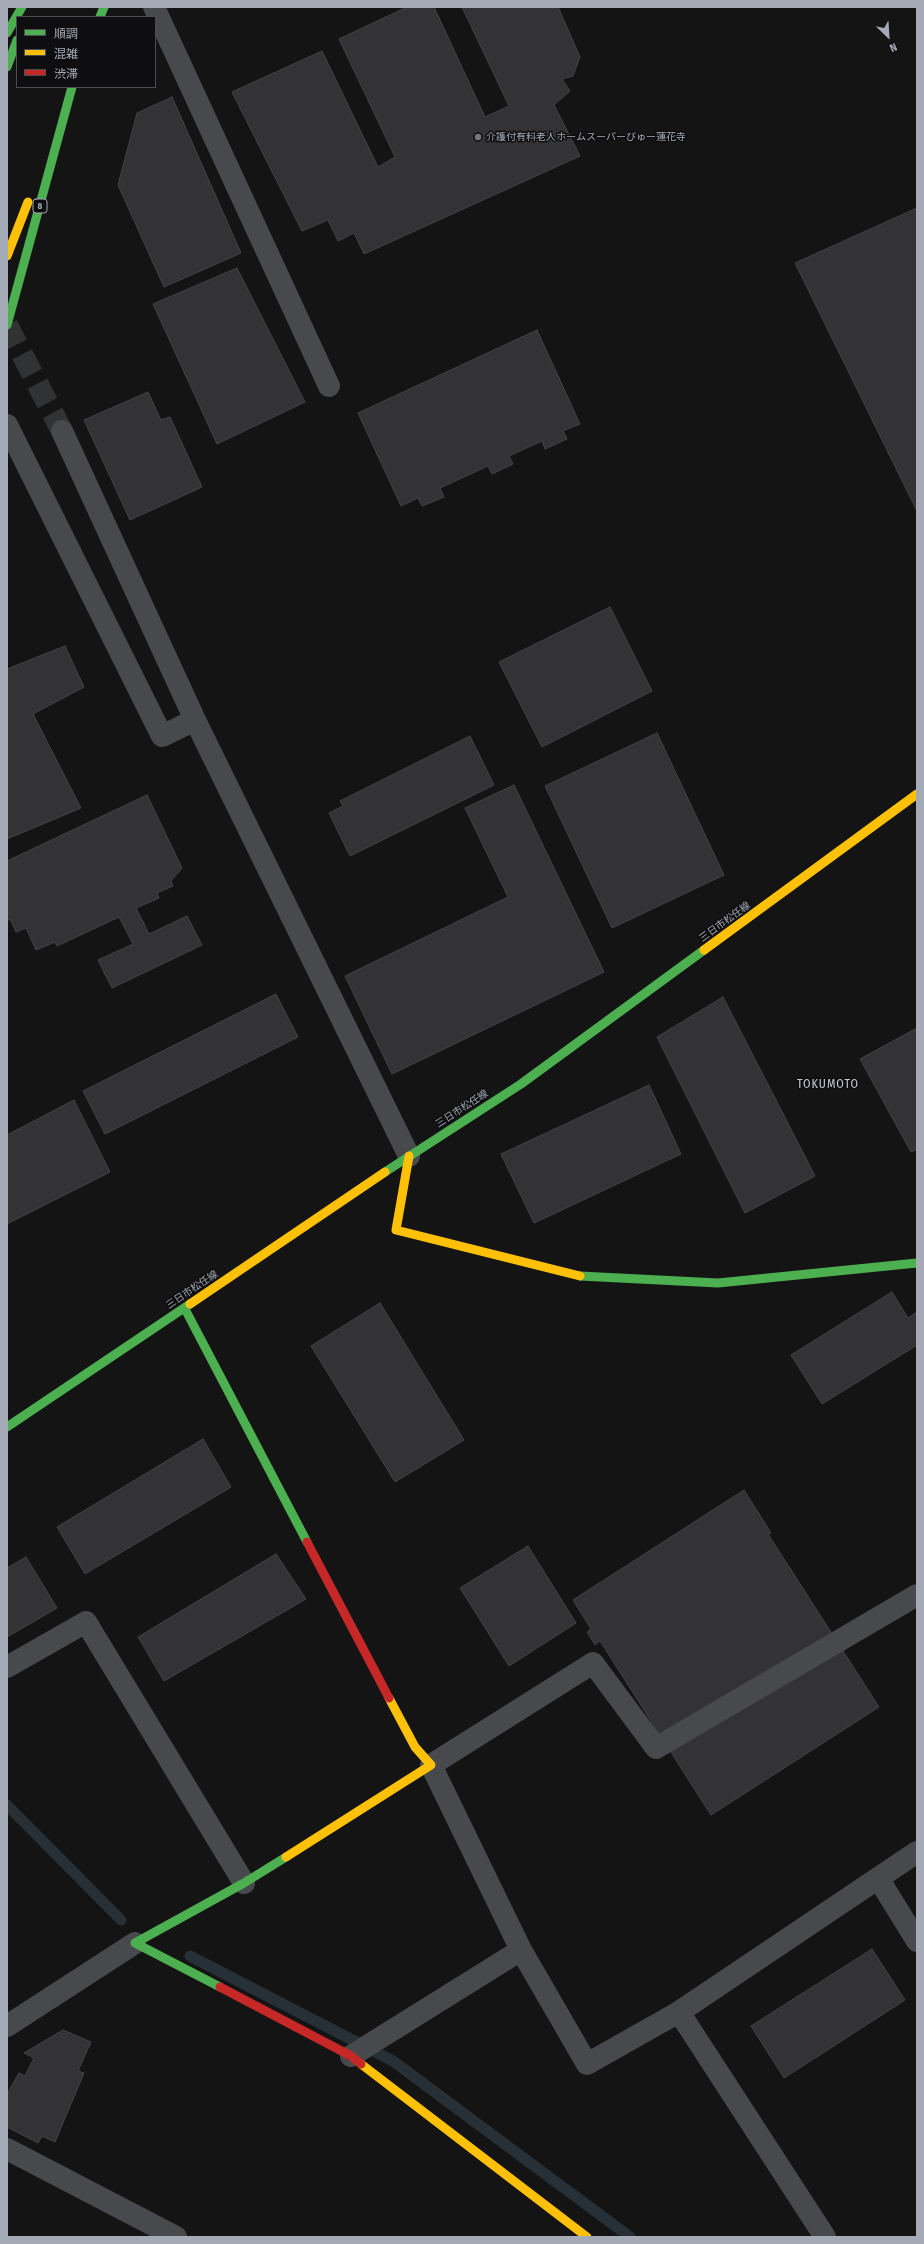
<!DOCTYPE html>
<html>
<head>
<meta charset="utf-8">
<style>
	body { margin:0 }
	#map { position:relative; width:924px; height:2244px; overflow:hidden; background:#141414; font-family:"Fira Sans Condensed","Noto Sans JP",sans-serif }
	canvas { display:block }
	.frame { position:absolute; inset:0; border:8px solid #a4abb6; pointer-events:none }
	.legend { position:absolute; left:16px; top:16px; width:140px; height:72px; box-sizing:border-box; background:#0e0e10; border:1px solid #4a4d52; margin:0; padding:5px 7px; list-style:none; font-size:12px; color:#a4abb6 }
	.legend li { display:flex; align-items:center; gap:8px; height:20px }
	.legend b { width:20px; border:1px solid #4a4d52 }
	.north { position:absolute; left:868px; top:16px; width:40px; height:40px; -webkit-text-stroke:3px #0e0e10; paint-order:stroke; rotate:155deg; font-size:11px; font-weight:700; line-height:16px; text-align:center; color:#a4abb6 }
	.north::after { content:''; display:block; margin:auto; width:14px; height:18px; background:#a4abb6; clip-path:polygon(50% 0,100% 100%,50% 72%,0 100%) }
</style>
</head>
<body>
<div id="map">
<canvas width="924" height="2244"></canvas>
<div class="frame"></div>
<ul class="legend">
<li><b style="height:5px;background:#4caf50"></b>順調</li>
<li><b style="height:5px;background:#ffc107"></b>混雑</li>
<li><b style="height:5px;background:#c62828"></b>渋滞</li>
</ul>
<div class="north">N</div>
</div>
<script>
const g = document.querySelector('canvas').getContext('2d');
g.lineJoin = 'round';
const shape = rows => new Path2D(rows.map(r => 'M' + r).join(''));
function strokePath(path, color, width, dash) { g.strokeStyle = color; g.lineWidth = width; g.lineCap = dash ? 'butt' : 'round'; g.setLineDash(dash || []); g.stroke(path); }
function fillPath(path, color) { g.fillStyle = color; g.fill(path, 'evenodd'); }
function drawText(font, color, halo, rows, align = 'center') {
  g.font = font + ' "Fira Sans Condensed","Noto Sans JP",sans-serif'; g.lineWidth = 3; g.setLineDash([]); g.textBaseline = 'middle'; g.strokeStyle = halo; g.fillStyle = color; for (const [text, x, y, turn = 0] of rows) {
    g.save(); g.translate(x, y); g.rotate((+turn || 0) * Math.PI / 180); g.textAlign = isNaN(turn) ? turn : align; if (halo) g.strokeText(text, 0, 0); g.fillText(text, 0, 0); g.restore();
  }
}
strokePath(shape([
	[7,1805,121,1920],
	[190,1956,393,2061,630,2237]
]), '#273036', 11);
const building = shape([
	[407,7,434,7,485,117,509,106,462,7,558,7,580,57,573,76,562,79,570,91,554,105,580,156,364,254,354,233,338,241,328,220,302,231,232,92,322,51,378,167,395,157,339,39,407,7],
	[172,97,241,253,164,287,118,185,137,113,172,97],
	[917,208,917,511,795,263,917,208],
	[237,268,305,402,217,444,153,304,237,268],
	[537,330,580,424,563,431,567,439,545,449,542,441,509,456,513,464,492,474,488,466,440,488,444,497,422,506,418,498,401,506,358,413,537,330],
	[148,392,161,420,170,417,202,487,130,520,84,420,148,392],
	[610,607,652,691,542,747,499,662,610,607],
	[65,646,84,687,33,714,81,808,7,839,7,669,65,646],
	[657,733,724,875,612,928,545,786,657,733],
	[470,736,494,785,350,856,329,813,343,806,340,801,470,736],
	[514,785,604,972,392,1074,345,976,508,897,465,808,514,785],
	[147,795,182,868,171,881,173,886,157,893,159,898,136,908,149,934,187,916,202,945,112,988,98,960,133,944,119,917,57,946,55,942,36,950,26,928,16,932,10,919,7,921,7,861,147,795],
	[276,994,298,1037,105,1134,83,1091,276,994],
	[723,997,815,1176,745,1213,657,1037,723,997],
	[917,1028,917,1149,911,1152,860,1059,917,1028],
	[649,1085,681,1154,534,1223,501,1154,649,1085],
	[74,1100,110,1172,7,1224,7,1135,74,1100],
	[892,1292,908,1318,917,1312,917,1345,822,1404,791,1355,892,1292],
	[380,1303,464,1440,395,1482,311,1346,380,1303],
	[203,1439,231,1487,85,1574,57,1527,203,1439],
	[744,1490,771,1533,768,1534,879,1707,711,1815,600,1641,595,1645,587,1632,591,1629,573,1600,744,1490],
	[528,1546,576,1623,509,1666,460,1588,528,1546],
	[276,1554,306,1599,164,1681,138,1637,276,1554],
	[26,1557,57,1608,7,1637,7,1568,26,1557],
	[872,1949,905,2000,784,2078,751,2026,872,1949],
	[63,2030,91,2042,78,2071,84,2073,55,2142,42,2136,38,2143,7,2127,7,2094,19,2073,25,2076,34,2058,24,2053,63,2030]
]);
fillPath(building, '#333335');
strokePath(building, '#424448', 1);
strokePath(shape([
	[7,325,62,431]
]), '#313234', 22, [22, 11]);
strokePath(shape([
	[154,7,329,386],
	[7,425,162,736,195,720],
	[62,431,195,720,409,1156],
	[7,1667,86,1622,244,1883],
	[878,1878,917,1941],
	[679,2012,587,2064,521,1950,431,1765,593,1663,656,1748,917,1595],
	[7,2026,135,1943],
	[351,2056,521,1950],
	[7,2149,176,2237],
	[825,2237,679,2012,917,1852]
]), '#48494d', 22);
strokePath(shape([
	[100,17,104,7],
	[7,33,22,7],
	[7,67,17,40],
	[7,325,72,87],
	[385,1172,521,1084,704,950],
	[580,1276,718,1283,917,1263],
	[185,1309,307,1542],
	[7,1427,190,1304],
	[220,1987,135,1943,244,1883,286,1857]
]), '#4caf50', 9);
strokePath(shape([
	[7,256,28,202],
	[704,950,917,794],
	[409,1156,396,1230,580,1276],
	[190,1304,385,1172],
	[286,1857,431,1765,415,1747,389,1698],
	[361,2064,587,2237]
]), '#ffc107', 9);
strokePath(shape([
	[307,1542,389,1698],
	[220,1987,351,2056,361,2064]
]), '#c62828', 9);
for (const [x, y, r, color] of [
	[478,137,4,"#72767d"]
]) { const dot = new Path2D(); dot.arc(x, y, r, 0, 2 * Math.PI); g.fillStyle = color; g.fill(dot); strokePath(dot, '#0e0e10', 1.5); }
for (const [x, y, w] of [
	[40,206,14]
]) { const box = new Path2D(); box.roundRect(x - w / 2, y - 7, w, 14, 3); g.fillStyle = '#0e0e10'; g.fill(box); strokePath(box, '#a4abb6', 1); }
drawText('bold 9px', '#a4abb6', null, [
	["8",40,206]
]);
drawText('10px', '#a4abb6', '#0e0e10', [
	["介護付有料老人ホームスーパーびゅー蓮花寺",486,137]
], 'left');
drawText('10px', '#a4abb6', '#0e0e10', [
	["三日市松任線",725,922,-36],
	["三日市松任線",462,1109,-33],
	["三日市松任線",192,1290,-34]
]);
g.letterSpacing = '1px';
drawText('12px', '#c5cad2', '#0e0e10', [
	["TOKUMOTO",828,1085]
]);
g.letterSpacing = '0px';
</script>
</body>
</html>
